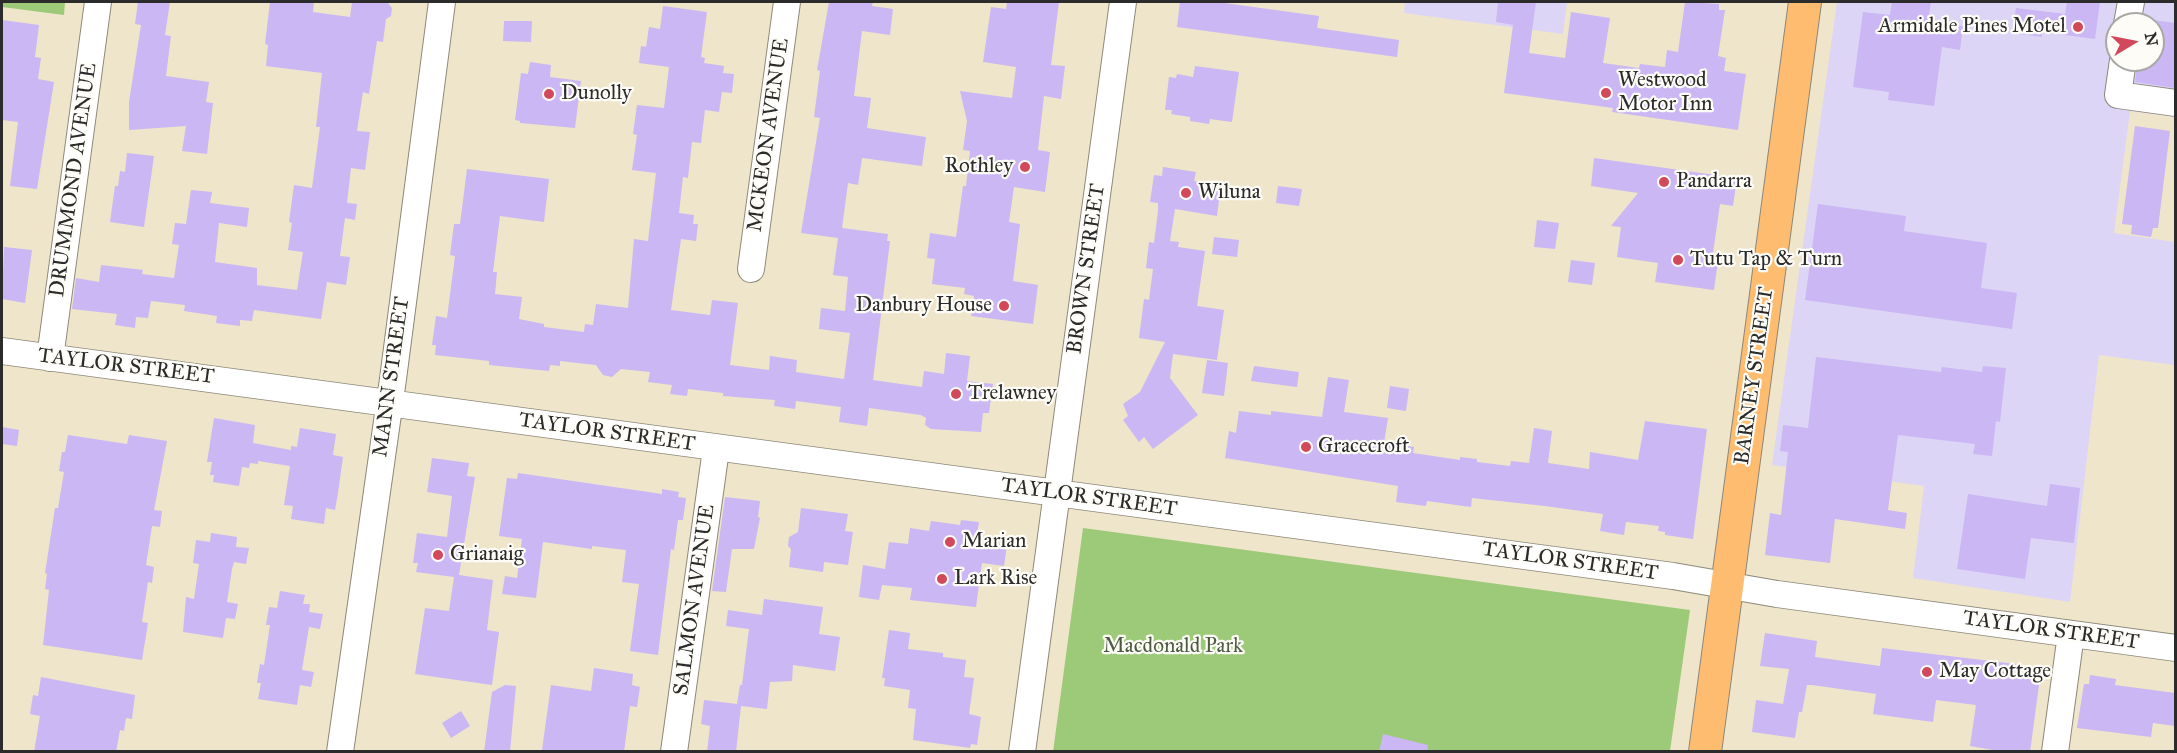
<!DOCTYPE html>
<html>
<head>
<meta charset="utf-8">
<style>
	body { margin:0 }
	#map { position:relative; width:2177px; height:753px; overflow:hidden; background:#efe5ca; font-family:"IM FELL Great Primer",serif }
	canvas { display:block }
	.frame { position:absolute; inset:0; border:3px solid #2b2b2b; pointer-events:none }
	.north { position:absolute; left:2105px; top:12px; width:60px; height:60px; box-sizing:border-box; background:#fdfcf7; border:2px solid #a9a8a5; border-radius:50%; rotate:80deg; font-size:16px; font-weight:700; line-height:24px; text-align:center; color:#2b2b2b }
	.north::after { content:''; display:block; margin:auto; width:21px; height:27px; background:#d1495b; clip-path:polygon(50% 0,100% 100%,50% 72%,0 100%) }
</style>
</head>
<body>
<div id="map">
<canvas width="2177" height="753"></canvas>
<div class="frame"></div>
<div class="north">N</div>
</div>
<script>
const g = document.querySelector('canvas').getContext('2d');
g.lineJoin = 'round';
function fillPath(path, color) { g.fillStyle = color; g.fill(path, 'evenodd'); }
const shape = rows => new Path2D(rows.map(r => 'M' + r).join(''));
function strokePath(path, color, width, dash) { g.strokeStyle = color; g.lineWidth = width; g.lineCap = dash ? 'butt' : 'round'; g.setLineDash(dash || []); g.stroke(path); }
function drawText(font, color, halo, rows, align = 'center') {
  g.font = font + ' "IM FELL Great Primer",serif'; g.lineWidth = 4.5; g.setLineDash([]); g.textBaseline = 'middle'; g.strokeStyle = halo; g.fillStyle = color; for (const [text, x, y, turn = 0] of rows) {
    g.save(); g.translate(x, y); g.rotate((+turn || 0) * Math.PI / 180); g.textAlign = isNaN(turn) ? turn : align; if (halo) g.strokeText(text, 0, 0); g.fillText(text, 0, 0); g.restore();
  }
}
fillPath(shape([
	[1405,2,1567,2,1563,34,1404,13],
	[1837,2,2175,2,2175,117,2130,111,2114,233,2175,242,2175,365,2099,355,2070,602,1913,578,1924,486,1772,465],
	[2117,24,2153,24,2153,60,2117,60]
]), '#ddd5f6');
fillPath(shape([
	[2,2,65,2,64,15,2,7],
	[1083,528,1690,610,1670,751,1053,752]
]), '#9cca78');
fillPath(shape([
	[138,2,170,2,165,35,171,36,166,76,209,82,206,102,213,103,207,154,182,151,186,126,129,130,129,102,141,25,135,24],
	[270,2,314,2,313,12,350,17,352,2,388,3,392,8,391,16,386,19,383,42,377,41,369,94,363,92,357,131,370,132,365,170,351,168,347,203,357,204,355,220,345,218,340,256,350,257,346,285,327,282,321,319,254,310,252,321,240,320,240,326,216,323,217,316,184,311,185,305,151,301,148,318,136,317,135,328,115,325,117,314,72,309,76,278,99,282,101,265,143,270,142,274,174,278,179,245,172,244,175,223,186,224,191,190,212,192,210,203,249,208,247,227,219,223,215,262,257,268,257,285,297,290,303,252,288,250,292,223,289,222,294,185,312,188,320,127,316,127,322,73,266,66,268,45,265,44],
	[829,2,873,2,872,6,893,9,890,35,862,31,854,96,871,98,867,128,926,137,922,166,862,158,858,185,848,183,842,228,888,234,887,241,890,241,873,380,922,387,924,371,944,374,946,353,970,356,967,381,993,384,989,413,983,413,981,432,931,429,925,425,926,418,921,415,869,408,867,426,839,422,841,407,796,401,795,409,774,406,775,400,723,396,723,393,688,389,687,396,670,394,672,385,648,382,650,372,621,369,612,377,603,375,596,365,560,361,560,366,550,365,549,371,489,365,489,361,435,355,436,345,432,345,436,316,447,318,455,256,450,255,454,224,460,224,467,169,549,179,544,222,500,216,493,272,497,272,495,294,522,297,519,319,544,324,544,327,584,332,585,324,593,325,596,304,628,308,634,239,648,241,656,173,632,170,637,135,633,134,637,105,664,108,669,67,639,63,641,46,646,47,649,27,660,29,663,6,707,12,701,57,705,58,704,63,724,66,723,73,734,74,732,93,722,92,719,112,705,110,701,143,692,142,688,178,683,177,679,213,694,215,693,224,698,224,696,241,681,239,671,310,710,315,712,300,738,303,730,365,769,370,770,356,797,360,796,372,844,379,850,333,819,329,821,308,845,311,848,277,833,275,838,238,801,233,820,118,814,117,820,71,817,70],
	[1007,2,1059,2,1051,65,1065,66,1061,99,1044,96,1038,150,1050,152,1045,192,1014,187,1009,222,1020,224,1013,281,1038,285,1033,324,971,316,974,296,964,294,965,288,932,284,935,259,927,258,930,233,956,237,963,186,966,186,970,151,963,150,967,121,960,91,1012,98,1016,67,983,62,991,7,1006,9],
	[1180,2,1217,2,1319,16,1317,28,1399,40,1397,57,1177,27],
	[1498,2,1536,2,1529,53,1565,58,1571,12,1610,18,1603,63,1639,68,1640,64,1665,67,1667,50,1678,52,1685,2,1719,4,1719,10,1725,10,1718,56,1726,58,1724,71,1746,74,1738,130,1612,112,1613,108,1504,93,1513,25,1496,22],
	[1892,2,1931,2,1928,22,1963,26,1960,50,1942,47,1934,106,1888,100,1889,92,1853,87,1863,12,1890,15],
	[2067,2,2100,2,2095,39,2042,32,2042,37,2012,33,2016,8,2065,14],
	[2,20,39,25,35,57,41,58,38,79,54,82,37,189,10,186,18,122,2,120],
	[2153,20,2175,23,2175,88,2135,82,2138,60,2153,60],
	[504,21,532,21,531,42,503,41],
	[530,62,551,65,550,77,581,81,575,128,520,123,520,121,515,120,521,73,528,74],
	[1195,66,1239,72,1232,122,1210,119,1209,124,1190,121,1190,117,1171,114,1172,110,1165,110,1169,77,1176,78,1177,74,1193,77],
	[2135,126,2170,131,2158,228,2153,228,2151,237,2131,234,2132,225,2122,224],
	[127,153,154,156,144,227,110,222,115,186,118,186,120,171,125,172],
	[1594,158,1737,178,1733,206,1720,204,1713,253,1719,254,1714,290,1655,282,1658,263,1617,257,1621,227,1611,226,1638,193,1591,186],
	[1163,167,1196,172,1194,181,1221,185,1217,216,1175,209,1170,241,1179,242,1178,247,1205,251,1197,306,1224,310,1217,360,1173,354,1170,378,1198,415,1153,449,1144,437,1139,442,1123,420,1128,416,1123,404,1140,392,1165,342,1139,338,1144,299,1149,300,1153,269,1146,268,1149,242,1154,243,1158,211,1158,203,1150,202,1154,175,1162,176],
	[1278,186,1302,189,1299,206,1276,203],
	[1818,204,1906,216,1904,231,1987,243,1981,288,2017,293,2012,329,1805,300],
	[1537,220,1559,223,1555,249,1534,247],
	[1214,237,1239,240,1237,257,1212,254],
	[4,247,32,250,25,303,2,299],
	[1571,260,1595,263,1592,285,1568,282],
	[1816,357,1941,372,1942,367,1982,372,1983,366,2006,368,2000,422,1996,421,1992,456,1973,454,1975,444,1898,435,1888,510,1907,513,1905,529,1835,519,1830,563,1765,555,1770,513,1781,515,1788,452,1780,451,1783,425,1808,428],
	[1207,360,1228,363,1224,396,1202,393],
	[1254,366,1299,372,1297,387,1251,381],
	[1328,377,1349,380,1344,412,1388,418,1384,443,1414,447,1413,453,1460,460,1460,457,1477,459,1477,462,1510,466,1511,461,1529,463,1534,428,1552,431,1548,463,1589,469,1590,452,1638,460,1645,421,1707,429,1693,539,1665,535,1665,532,1658,531,1659,526,1626,522,1624,535,1600,531,1603,514,1545,506,1472,498,1471,507,1427,501,1426,506,1396,502,1398,486,1225,458,1229,431,1236,433,1239,411,1271,415,1271,411,1322,417],
	[1390,386,1409,389,1406,411,1387,408],
	[214,418,255,425,253,443,291,450,291,446,297,447,300,428,336,434,333,455,343,457,338,493,335,510,326,508,324,524,291,519,293,506,284,505,290,466,258,461,258,464,250,463,249,468,242,467,239,486,213,482,214,475,210,475,212,462,207,462],
	[2,427,19,430,17,446,2,444],
	[68,435,127,444,129,435,167,441,154,510,162,511,160,527,152,526,146,565,154,567,152,583,148,582,142,622,148,623,142,660,43,645,49,590,45,589,47,574,45,573,55,508,58,508,64,472,59,471,62,452,65,452],
	[432,458,469,463,467,476,475,477,459,575,493,580,487,630,499,632,492,685,415,674,425,608,449,611,454,577,416,572,418,563,413,563,417,533,447,537,452,496,427,492],
	[518,473,662,494,662,489,679,492,678,497,686,498,683,520,678,520,674,550,671,549,658,655,630,651,639,584,622,582,626,550,592,546,592,549,543,542,536,598,502,594,505,576,517,578,522,539,499,536,507,478,517,479],
	[2050,484,2080,488,2074,543,2031,538,2025,579,1957,569,1968,494,2047,506],
	[725,497,760,501,758,517,760,518,754,549,732,549,726,592,712,591],
	[801,508,848,514,845,531,853,532,848,565,824,562,823,572,789,567,791,549,788,546,789,537,798,532],
	[961,520,979,522,976,540,1007,545,1004,566,982,563,976,607,910,600,912,588,882,585,879,600,859,597,863,565,885,569,889,542,908,544,910,528,929,531,931,521,960,525],
	[211,533,237,537,236,547,249,548,246,564,234,562,232,569,227,602,238,604,235,619,226,618,223,638,183,632,186,597,194,599,199,564,193,563,196,540,210,542],
	[280,591,305,595,303,604,310,604,309,612,323,614,320,629,309,627,302,670,314,672,311,687,300,685,297,705,258,699,261,683,257,683,260,664,264,665,270,625,266,625,269,607,277,608],
	[764,599,823,607,819,634,840,637,835,671,793,665,792,681,770,682,767,709,741,706,736,752,707,752,710,726,701,724,704,700,737,704,740,685,742,685,749,629,726,626,728,610,762,615],
	[889,630,910,633,908,649,943,653,943,657,966,660,964,677,974,678,969,714,981,717,977,745,971,744,970,748,913,740,916,709,908,708,910,690,884,686,885,678,882,678],
	[1765,633,1817,641,1815,657,1880,666,1882,648,2016,664,2015,674,2040,678,2030,752,2004,752,1970,746,1976,705,1936,700,1933,722,1873,714,1876,694,1812,685,1807,685,1802,712,1799,712,1795,738,1752,732,1756,700,1783,704,1789,669,1760,666],
	[594,668,633,674,632,685,640,687,637,707,630,706,624,752,542,750,551,685,591,691],
	[2090,675,2116,679,2115,685,2175,693,2175,726,2153,723,2151,737,2077,728,2084,684,2089,684],
	[41,677,135,695,132,719,126,718,124,731,120,730,116,752,34,752,40,716,30,714,33,695,38,696],
	[505,685,516,686,510,752,484,752,492,692],
	[461,711,470,726,451,738,442,723],
	[1383,734,1428,745,1427,752,1379,752]
]), '#cab7f4');
const minor = shape([
	[2127,24,2131,2],
	[2123,60,2118,95,2176,103],
	[751,269,787,2],
	[2,351,1673,576,1777,594,2176,648],
	[50,358,98,2],
	[340,752,393,379,442,2],
	[674,752,716,449],
	[1022,752,1123,2],
	[2055,752,2071,634]
]);
const major = shape([
	[1705,752,1805,2]
]);
strokePath(minor, '#8d887a', 28);
strokePath(major, '#8d887a', 34);
strokePath(minor, '#fff', 26);
strokePath(major, '#fdbc70', 32);
for (const [x, y, r, color] of [
	[2078,27,6,"#d1495b"],
	[1606,93,6,"#d1495b"],
	[549,94,6,"#d1495b"],
	[1025,167,6,"#d1495b"],
	[1664,182,6,"#d1495b"],
	[1186,193,6,"#d1495b"],
	[1678,260,6,"#d1495b"],
	[1004,306,6,"#d1495b"],
	[956,394,6,"#d1495b"],
	[1306,447,6,"#d1495b"],
	[950,542,6,"#d1495b"],
	[438,555,6,"#d1495b"],
	[942,579,6,"#d1495b"],
	[1927,672,6,"#d1495b"]
]) { const dot = new Path2D(); dot.arc(x, y, r, 0, 2 * Math.PI); g.fillStyle = color; g.fill(dot); strokePath(dot, '#fdfcf7', 2); }
drawText('21px', '#2b2b2b', '#fdfcf7', [
	["Armidale Pines Motel",2066,27,"right"],
	["Westwood",1618,81],
	["Motor Inn",1618,105],
	["Dunolly",561,94],
	["Rothley",1013,167,"right"],
	["Pandarra",1676,182],
	["Wiluna",1198,193],
	["Tutu Tap & Turn",1690,260],
	["Danbury House",992,306,"right"],
	["Trelawney",968,394],
	["Gracecroft",1318,447],
	["Marian",962,542],
	["Grianaig",450,555],
	["Lark Rise",954,579],
	["May Cottage",1939,672]
], 'left');
drawText('21px', '#2b2b2b', '#fdfcf7', [
	["MCKEON AVENUE",769,135,-82],
	["DRUMMOND AVENUE",74,180,-82],
	["BROWN STREET",1087,269,-82],
	["TAYLOR STREET",126,367,7],
	["BARNEY STREET",1755,376,-82],
	["MANN STREET",392,377,-82],
	["TAYLOR STREET",607,433,8],
	["TAYLOR STREET",1089,498,8],
	["TAYLOR STREET",1570,562,8],
	["SALMON AVENUE",695,600,-82],
	["TAYLOR STREET",2051,631,8]
]);
drawText('21px', '#4d5b42', '#fdfcf7', [
	["Macdonald Park",1173,647]
]);
</script>
</body>
</html>
